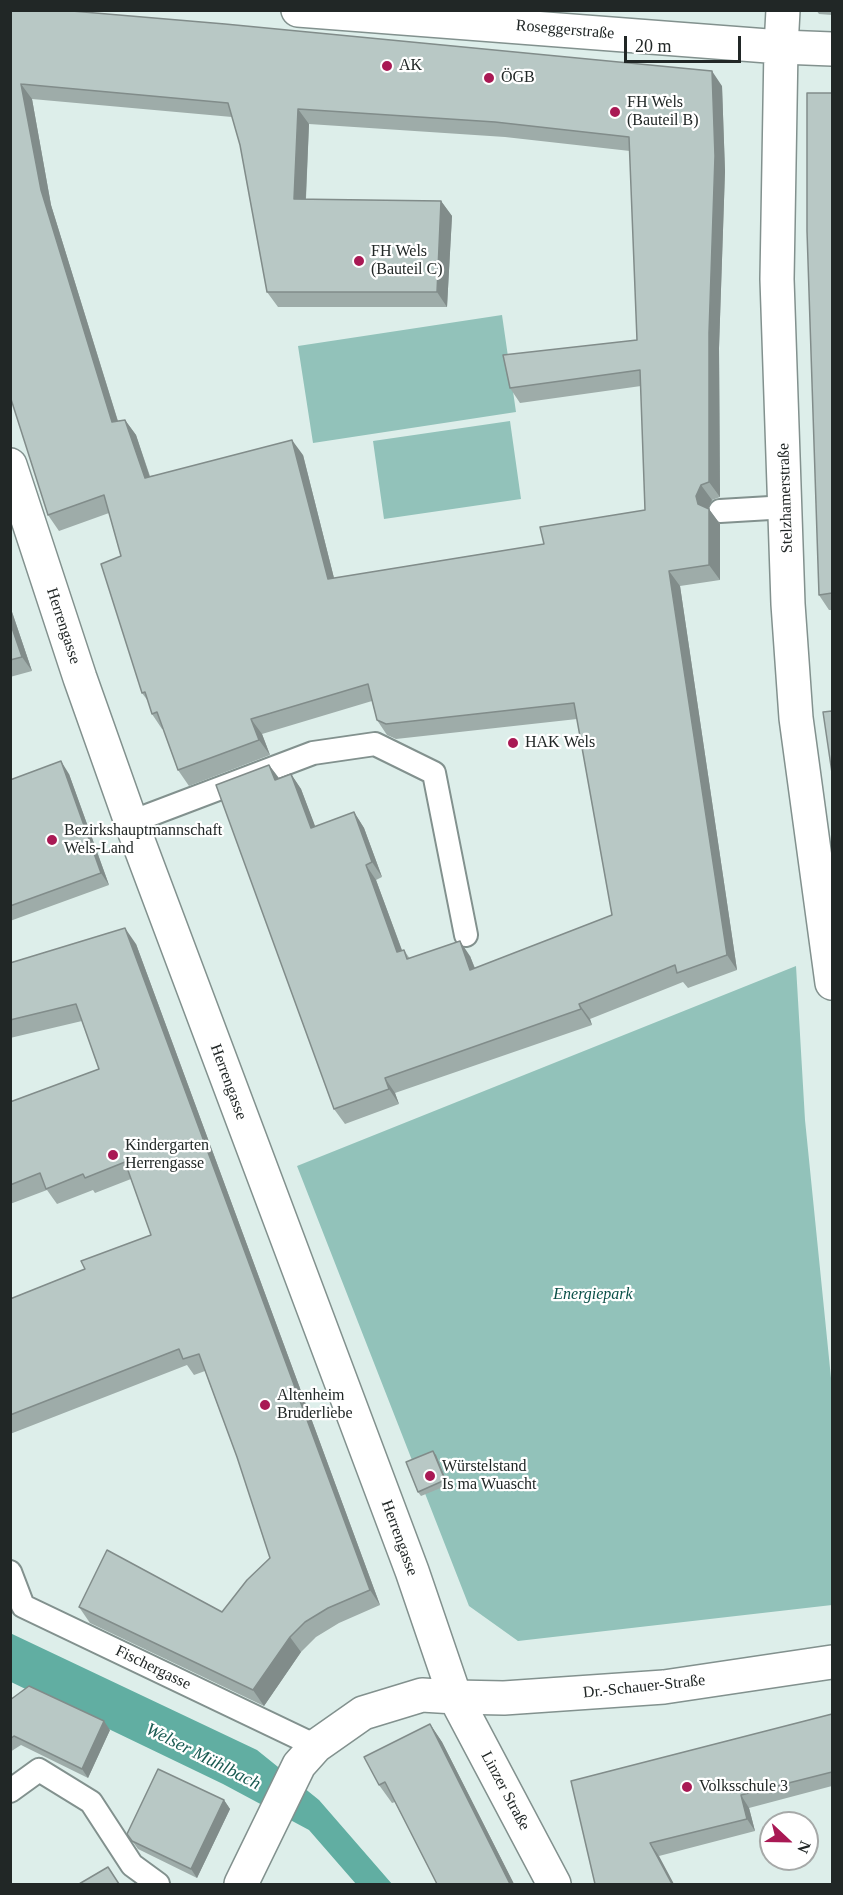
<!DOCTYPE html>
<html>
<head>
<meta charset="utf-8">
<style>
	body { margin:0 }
	#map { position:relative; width:843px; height:1895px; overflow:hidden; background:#ddeeea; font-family:"Times New Roman",serif }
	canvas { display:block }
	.frame { position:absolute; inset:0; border:12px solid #212726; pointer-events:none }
	.north { position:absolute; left:759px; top:1811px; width:60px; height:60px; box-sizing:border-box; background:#fff; border:2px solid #a6a9a8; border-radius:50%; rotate:112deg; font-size:16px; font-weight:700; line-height:24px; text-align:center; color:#212726 }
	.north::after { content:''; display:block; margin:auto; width:21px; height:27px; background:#a91954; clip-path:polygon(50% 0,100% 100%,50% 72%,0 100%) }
	.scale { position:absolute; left:624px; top:36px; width:117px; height:27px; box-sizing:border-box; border:3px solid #212726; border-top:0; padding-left:8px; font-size:18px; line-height:21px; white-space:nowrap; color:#212726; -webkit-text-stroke:4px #fff; paint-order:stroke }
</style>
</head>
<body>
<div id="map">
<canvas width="843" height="1895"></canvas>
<div class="frame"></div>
<div class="north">N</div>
<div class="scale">20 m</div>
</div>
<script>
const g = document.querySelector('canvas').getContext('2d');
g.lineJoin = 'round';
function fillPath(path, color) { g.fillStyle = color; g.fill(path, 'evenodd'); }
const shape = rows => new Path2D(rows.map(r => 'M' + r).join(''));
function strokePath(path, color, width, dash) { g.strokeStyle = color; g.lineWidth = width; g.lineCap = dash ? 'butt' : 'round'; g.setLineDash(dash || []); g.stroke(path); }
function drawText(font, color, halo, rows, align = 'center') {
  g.font = font + ' "Times New Roman",serif'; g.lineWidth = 4.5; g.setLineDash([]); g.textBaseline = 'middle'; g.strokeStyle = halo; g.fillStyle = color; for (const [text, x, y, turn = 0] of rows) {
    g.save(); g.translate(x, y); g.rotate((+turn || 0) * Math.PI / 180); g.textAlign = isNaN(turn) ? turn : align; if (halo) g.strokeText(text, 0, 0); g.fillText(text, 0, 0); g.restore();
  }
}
fillPath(shape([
	[502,315,516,412,313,443,298,346],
	[510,421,521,499,384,519,373,441],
	[796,966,805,1120,832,1388,832,1605,518,1641,469,1606,297,1166]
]), '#92c2ba');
fillPath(shape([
	[10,1633,257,1750,319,1800,392,1884,356,1884,309,1830,223,1784,11,1682]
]), '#61aea2');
const service = shape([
	[720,511,787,507],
	[131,822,313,753,375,744,434,773,466,935],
	[10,1572,23,1606,316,1746],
	[10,1791,39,1770,91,1802,132,1865,158,1884]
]);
const minor = shape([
	[781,47,783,10],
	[455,1697,504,1698,664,1687,832,1662]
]);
const tertiary = shape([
	[10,465,80,678,131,822,412,1571,455,1697,554,1884],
	[241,1884,299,1765,316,1746,363,1713,422,1695,455,1697]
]);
const secondary = shape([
	[781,47,832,49]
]);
const primary = shape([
	[298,10,781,47,777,279,788,604,796,718,832,983]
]);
strokePath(service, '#82918e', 26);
strokePath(minor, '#82918e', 36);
strokePath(tertiary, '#82918e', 36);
strokePath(secondary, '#82918e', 36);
strokePath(primary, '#82918e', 36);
strokePath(service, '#fff', 22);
strokePath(minor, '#fff', 33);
strokePath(tertiary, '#fff', 33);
strokePath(secondary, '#fff', 33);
strokePath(primary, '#fff', 33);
fillPath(shape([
	[10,10,722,86,725,171,719,348,720,497,712,500,708,508,720,524,720,580,680,586,737,970,688,988,683,982,590,1019,592,1025,395,1093,399,1104,345,1124,334,1109,269,765,279,778,291,774,301,789,315,827,354,812,364,828,382,877,376,880,402,950,404,950,410,959,470,956,475,968,612,915,577,719,396,739,387,735,377,720,372,701,262,734,270,755,189,786,178,770,163,729,162,729,152,714,148,701,142,693,121,556,109,513,59,531,48,515],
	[32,99,232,117,240,145,267,292,278,307,447,307,452,216,441,201,306,199,309,124,505,137,630,151,637,340,510,388,520,403,641,386,645,510,544,544,334,578,303,455,150,476,136,435,125,420,118,421,51,205],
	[816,10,832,10,832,15,819,14],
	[832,93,832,610,829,610,819,595],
	[10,606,32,671,10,677],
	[69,774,109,885,10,921,10,780],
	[136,944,380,1605,339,1623,316,1637,301,1652,264,1706,90,1623,79,1607,222,1612,270,1558,237,1457,205,1371,194,1375,187,1365,10,1434,10,1299,85,1269,151,1235,131,1179,95,1193,93,1190,57,1204,47,1190,10,1204,10,1102,99,1069,82,1021,10,1038,10,963],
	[436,1455,448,1485,421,1496,418,1492],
	[10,1700,110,1730,88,1778,21,1745,10,1752],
	[832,1714,832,1786,749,1808,755,1831,659,1856,571,1781],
	[430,1724,442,1742,514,1884,437,1884,395,1802,392,1803,379,1785],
	[224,1800,230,1809,197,1878,138,1849,127,1834]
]), '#9eaca9');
fillPath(shape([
	[712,71,722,86,725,171,719,348,720,497,709,482,709,333],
	[21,84,32,99,51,205,123,438,112,422,41,190],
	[298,109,309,124,305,215,294,199],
	[441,201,452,216,447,307,437,292],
	[125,420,136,435,155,493,145,478],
	[292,440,303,455,338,594,328,579],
	[701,485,712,500,707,511,698,504,696,496],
	[709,509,720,524,720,580,709,565],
	[669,571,680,586,737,970,727,955],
	[10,606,32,671,22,657,10,622],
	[251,719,262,734,270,755,259,740],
	[61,761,69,774,109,885,101,873],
	[269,765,280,780,275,780],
	[291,774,301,789,322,844,311,828],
	[354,812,364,828,382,877,372,862],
	[366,865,376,880,408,967,397,952],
	[125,928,136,944,380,1605,370,1590],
	[460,941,470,956,481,985,470,970],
	[579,1004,590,1019,592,1025,581,1009],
	[385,1078,395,1093,399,1104,389,1089],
	[433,1451,436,1455,448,1485,445,1480],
	[290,1637,301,1652,264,1706,253,1690],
	[104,1721,110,1730,88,1778,82,1769],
	[430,1724,442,1742,514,1884,510,1884],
	[741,1795,749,1808,755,1831,747,1819],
	[224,1800,230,1809,197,1878,191,1869],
	[650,1843,659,1856,674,1884,672,1884]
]), '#818c8a');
const building = shape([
	[10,10,60,10,225,24,712,71,715,156,709,333,709,482,701,485,696,496,698,504,709,509,709,565,669,571,727,955,677,973,675,965,579,1004,581,1009,385,1078,389,1089,334,1109,216,785,269,765,275,780,291,774,311,828,354,812,372,862,366,865,397,952,404,950,407,959,460,941,470,970,612,915,574,703,386,724,377,720,368,684,251,719,259,740,178,770,157,712,152,714,145,692,142,693,101,564,121,556,104,495,48,515,10,396,10,10],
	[21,84,228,103,240,145,267,292,437,292,441,201,294,199,298,109,495,122,629,137,637,340,503,355,510,388,640,370,645,510,540,527,544,544,328,579,292,440,145,478,125,420,112,422,41,190,21,84],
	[807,93,832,93,832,593,819,595,807,231,807,93],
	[10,622,22,657,10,660,10,622],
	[832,711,832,773,823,712,832,711],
	[61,761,101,873,10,906,10,780,61,761],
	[125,928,370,1590,328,1608,305,1622,290,1637,253,1690,79,1607,107,1550,222,1612,247,1580,270,1558,237,1457,199,1354,183,1359,179,1349,10,1415,10,1299,85,1269,81,1261,151,1235,125,1162,85,1178,83,1174,46,1189,40,1173,10,1185,10,1102,99,1069,76,1004,10,1020,10,963,125,928],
	[433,1451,445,1480,418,1492,406,1462,433,1451],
	[29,1686,104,1721,82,1769,14,1736,10,1739,10,1700,29,1686],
	[832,1714,832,1772,741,1795,747,1819,650,1843,672,1884,595,1884,571,1781,832,1714],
	[430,1724,510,1884,437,1884,385,1782,379,1785,364,1757,430,1724],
	[158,1769,224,1800,191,1869,132,1841,127,1834,158,1769],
	[108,1867,119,1884,79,1884,108,1867]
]);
fillPath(building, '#b8c8c5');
strokePath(building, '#818c8a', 1.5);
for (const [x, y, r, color] of [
	[387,66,6,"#a91954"],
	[489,78,6,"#a91954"],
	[615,112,6,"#a91954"],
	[359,261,6,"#a91954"],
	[513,743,6,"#a91954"],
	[52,840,6,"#a91954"],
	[113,1155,6,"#a91954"],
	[265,1405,6,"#a91954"],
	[430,1476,6,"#a91954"],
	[687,1787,6,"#a91954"]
]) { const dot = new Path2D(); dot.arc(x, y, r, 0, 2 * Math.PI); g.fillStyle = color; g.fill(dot); strokePath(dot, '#fff', 2); }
drawText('16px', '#212726', '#fff', [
	["Roseggerstraße",565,30,5],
	["Stelzhamerstraße",786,498,-92],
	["Herrengasse",63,626,72],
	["Herrengasse",228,1082,70],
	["Herrengasse",399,1538,70],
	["Fischergasse",153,1668,26],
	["Dr.-Schauer-Straße",644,1687,-6],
	["Linzer Straße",505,1791,62]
]);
drawText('16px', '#212726', '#fff', [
	["AK",399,66],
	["ÖGB",501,78],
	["FH Wels",627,103],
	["(Bauteil B)",627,121],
	["FH Wels",371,252],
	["(Bauteil C)",371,270],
	["HAK Wels",525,743],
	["Bezirkshauptmannschaft",64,831],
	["Wels-Land",64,849],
	["Kindergarten",125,1146],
	["Herrengasse",125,1164],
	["Altenheim",277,1396],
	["Bruderliebe",277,1414],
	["Würstelstand",442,1467],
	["Is ma Wuascht",442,1485],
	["Volksschule 3",699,1787]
], 'left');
drawText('italic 16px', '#094f47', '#fff', [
	["Energiepark",593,1295]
]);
drawText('italic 18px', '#1a5b52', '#fff', [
	["Welser Mühlbach",203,1757,27]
]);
</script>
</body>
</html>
